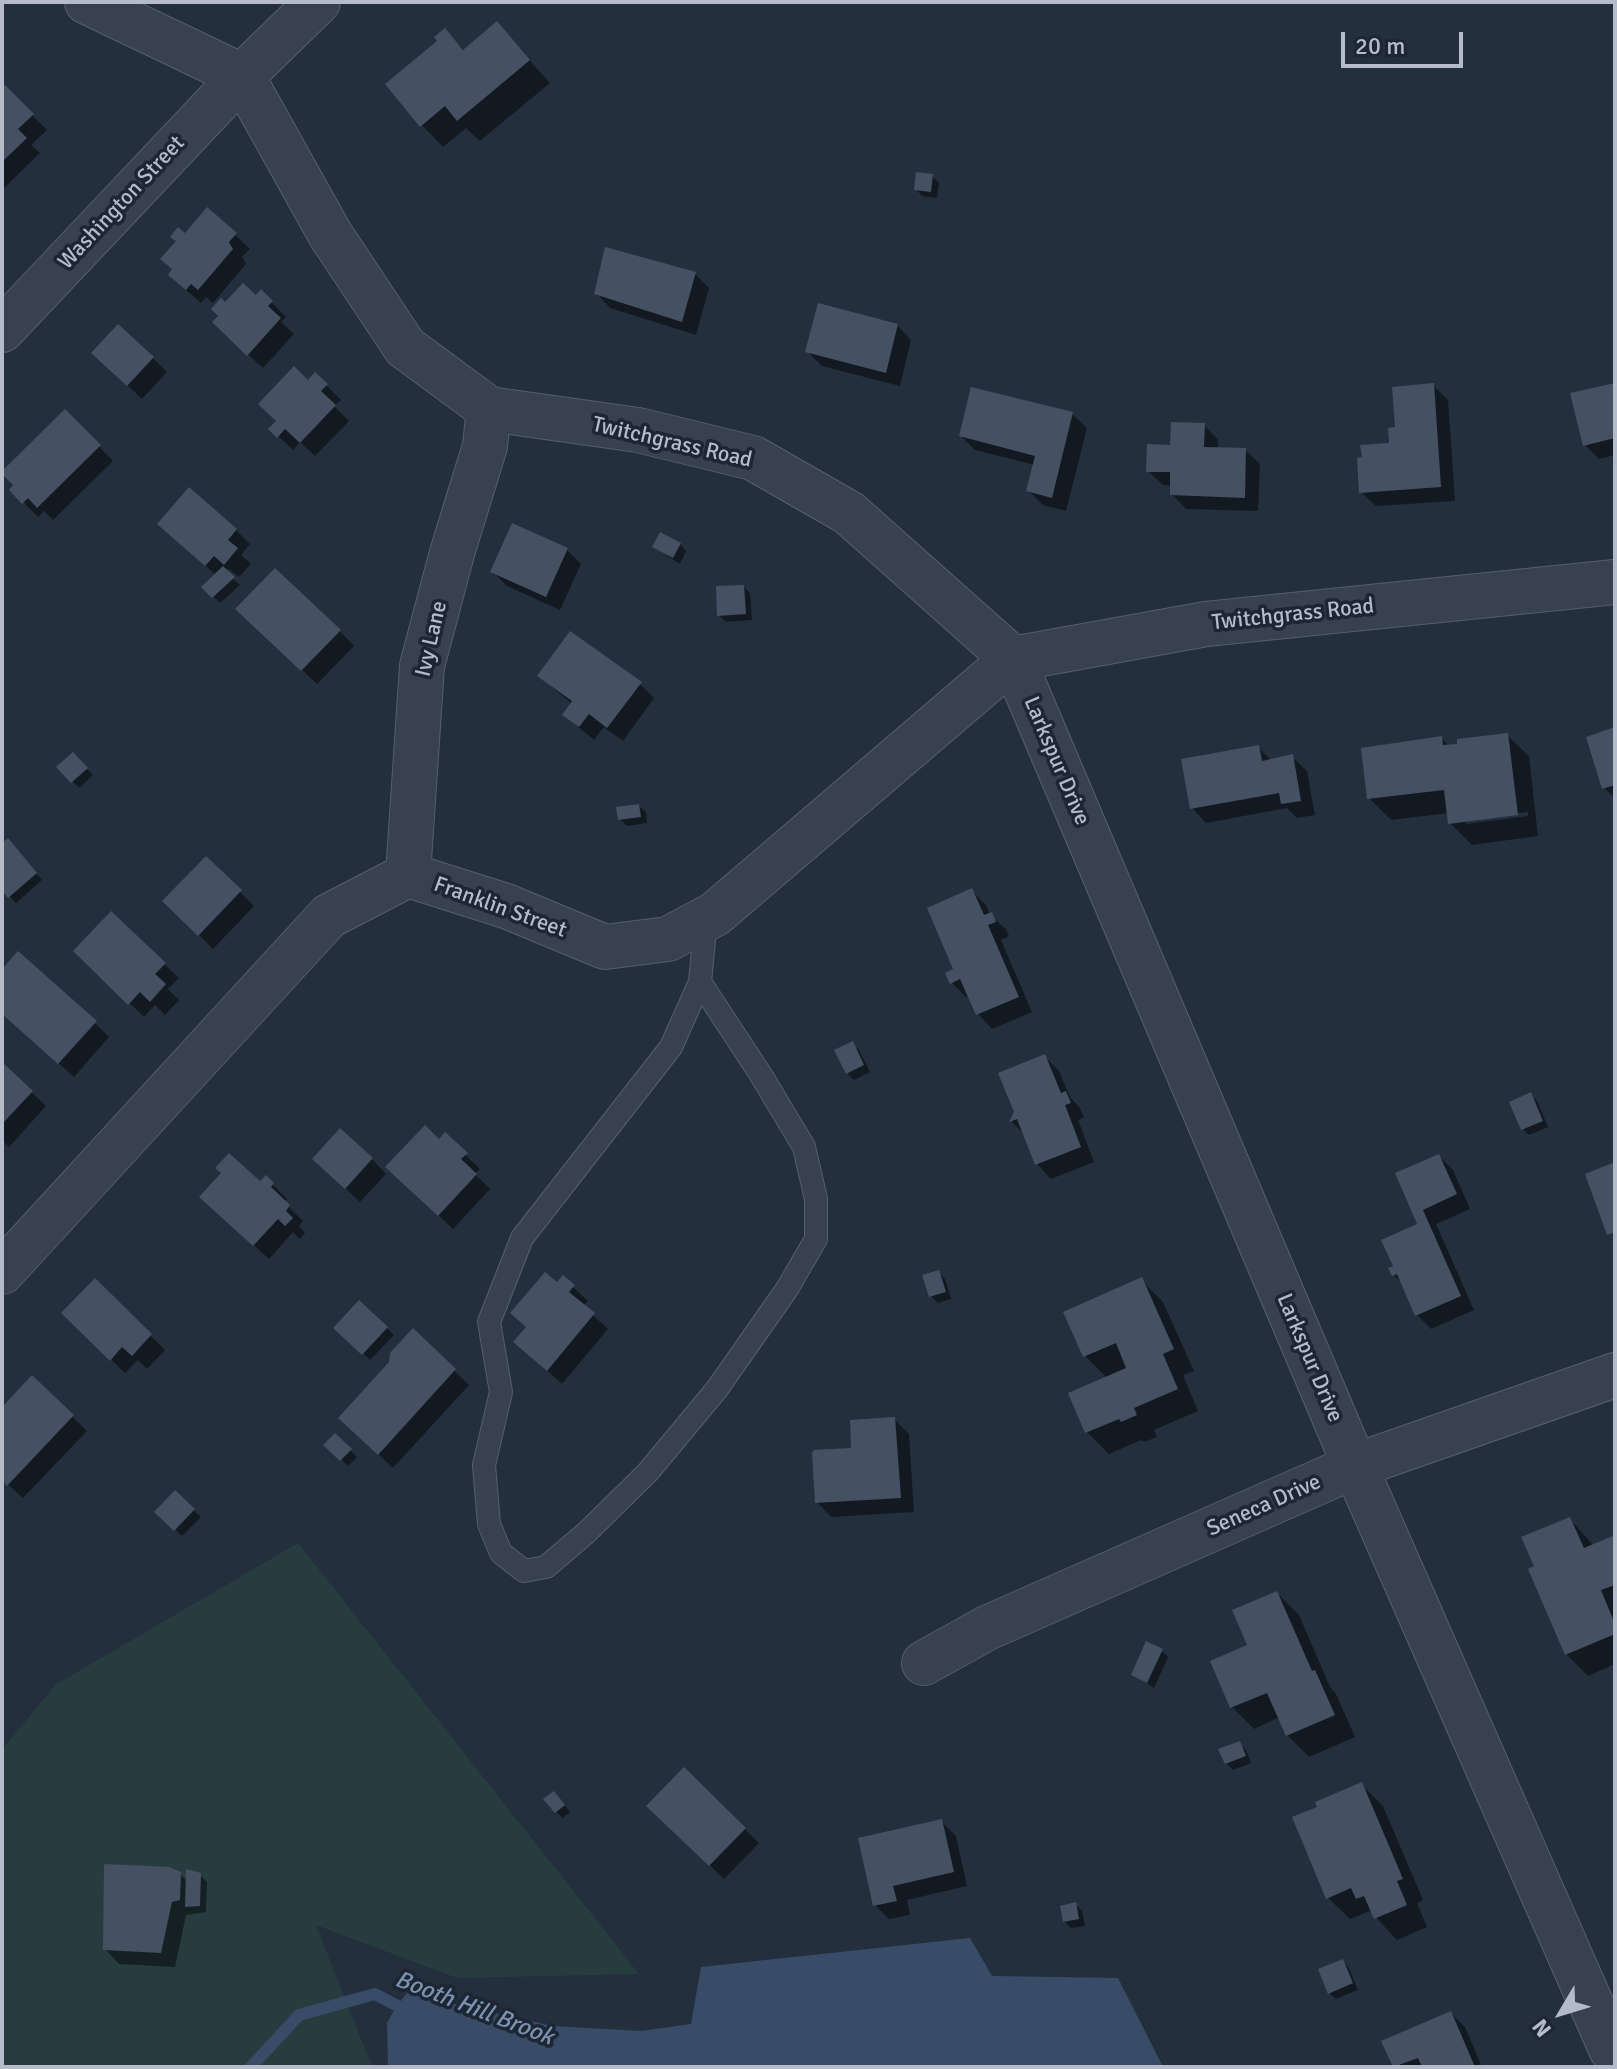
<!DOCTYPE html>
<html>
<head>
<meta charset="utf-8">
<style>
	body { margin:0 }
	#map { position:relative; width:1617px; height:2069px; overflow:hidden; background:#242f3e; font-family:Signika,sans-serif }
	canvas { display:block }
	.frame { position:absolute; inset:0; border:4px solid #b4bcc9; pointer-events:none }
	.north { position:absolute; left:1521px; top:1973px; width:80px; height:80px; -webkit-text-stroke:6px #1d2633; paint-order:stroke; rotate:232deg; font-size:22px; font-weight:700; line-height:32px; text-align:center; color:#b4bcc9 }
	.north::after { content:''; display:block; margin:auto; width:28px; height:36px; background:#b4bcc9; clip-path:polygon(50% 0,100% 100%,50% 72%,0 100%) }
	.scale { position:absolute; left:1341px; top:32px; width:122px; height:36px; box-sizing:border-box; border:4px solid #b4bcc9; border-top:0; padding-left:10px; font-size:24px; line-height:28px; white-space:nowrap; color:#b4bcc9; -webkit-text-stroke:6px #1d2633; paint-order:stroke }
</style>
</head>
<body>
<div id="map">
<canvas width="1617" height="2069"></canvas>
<div class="frame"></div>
<div class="north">N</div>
<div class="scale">20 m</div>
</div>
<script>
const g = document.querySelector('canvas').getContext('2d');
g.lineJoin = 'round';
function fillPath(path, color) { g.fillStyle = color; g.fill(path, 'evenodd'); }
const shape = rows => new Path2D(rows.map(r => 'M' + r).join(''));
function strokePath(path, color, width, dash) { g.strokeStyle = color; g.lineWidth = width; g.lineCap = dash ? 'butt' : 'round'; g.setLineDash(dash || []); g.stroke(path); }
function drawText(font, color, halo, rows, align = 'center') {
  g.font = font + ' Signika,sans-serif'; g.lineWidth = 7; g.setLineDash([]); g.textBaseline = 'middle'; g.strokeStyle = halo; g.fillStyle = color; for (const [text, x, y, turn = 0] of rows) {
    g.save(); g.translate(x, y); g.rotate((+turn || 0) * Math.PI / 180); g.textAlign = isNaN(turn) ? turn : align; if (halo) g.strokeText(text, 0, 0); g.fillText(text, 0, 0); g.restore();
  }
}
fillPath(shape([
	[298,1543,639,1974,457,1978,316,1925,372,2067,2,2067,2,1750,55,1685]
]), '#263c3f');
fillPath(shape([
	[970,1938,992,1976,1118,1978,1163,2067,388,2067,387,2023,396,2007,407,1993,552,2026,641,2031,691,2024,701,1967]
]), '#394c67');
fillPath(shape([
	[497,24,550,83,480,141,466,128,443,147,422,125,440,42,445,31,465,51],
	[5,88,47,130,31,145,40,153,2,190,2,91],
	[932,176,939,183,937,198,922,196,916,189],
	[235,235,250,249,242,257,246,264,213,303,206,297,201,303,185,289,175,270,178,242,185,236],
	[695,274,709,288,696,335,610,308,596,293],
	[261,292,286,317,281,322,294,334,263,368,229,337,225,304,256,298],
	[897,325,911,340,900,386,822,366,808,352],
	[153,358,167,372,142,399,108,367],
	[308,383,326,385,341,400,334,406,349,421,315,456,300,442,293,450,271,429],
	[1433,385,1448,400,1455,501,1376,506,1361,492,1391,445,1398,429],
	[1615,385,1615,455,1599,459,1585,445],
	[65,411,113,461,53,520,44,511,38,517,11,490],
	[1072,414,1087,428,1066,511,1043,505,1029,491,1035,465,975,450,961,436],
	[1204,425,1218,440,1218,449,1245,450,1260,464,1258,511,1186,509,1172,494,1172,486,1163,485,1148,471,1172,447],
	[236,530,250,544,241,555,251,564,239,577,229,569,226,572,240,585,220,603,204,587,216,575,174,538],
	[680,544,686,551,680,564,654,547],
	[567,550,581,564,560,610,507,586,492,571],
	[744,587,750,593,752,620,726,622,719,615],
	[252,623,340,631,354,646,317,684],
	[539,676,640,684,654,698,623,741,604,727,594,740,564,715,572,704],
	[1615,729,1615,798,1604,788],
	[1507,735,1529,756,1538,836,1472,845,1450,823,1449,813,1391,820,1369,798,1441,738,1450,747],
	[1528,812,1528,816,1466,824,1466,820],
	[1258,747,1272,761,1292,757,1307,771,1315,815,1297,818,1287,808,1206,823,1192,808],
	[72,754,93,775,79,788,59,767],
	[639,806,646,812,647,823,627,826,620,819],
	[2,845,14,847,42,880,16,903,2,888],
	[206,858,254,906,213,949,165,901],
	[972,891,986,905,990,915,1006,929,1009,936,1001,940,1032,1012,992,1029,978,1014,970,995,966,997,951,982],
	[111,914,179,978,168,989,179,1000,165,1015,155,1005,144,1017,75,951],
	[2,972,95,1023,109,1037,74,1077,2,1013],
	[853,1043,859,1050,870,1072,854,1080,847,1073],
	[1045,1057,1059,1071,1070,1097,1080,1108,1084,1117,1078,1120,1094,1162,1051,1179,1037,1164,1026,1136,1012,1122],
	[2,1064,46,1106,9,1147,2,1140],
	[1531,1095,1537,1101,1548,1127,1529,1135,1523,1129],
	[445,1135,480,1169,475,1174,490,1189,453,1229,402,1181],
	[1439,1156,1453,1170,1470,1209,1436,1224,1474,1310,1431,1329,1417,1315,1404,1286,1394,1275,1420,1225,1398,1174],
	[372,1159,386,1174,360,1202,329,1173],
	[223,1173,260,1183,266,1178,287,1199,284,1202,303,1221,299,1226,305,1233,300,1239,293,1232,269,1259,216,1211],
	[938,1272,945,1279,951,1299,938,1303,931,1296],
	[563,1278,588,1301,583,1306,608,1329,562,1384,516,1342],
	[1141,1280,1163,1302,1194,1371,1183,1375,1198,1411,1154,1430,1157,1437,1144,1442,1141,1440,1109,1454,1087,1432,1070,1394,1107,1378,1085,1356],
	[95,1281,165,1350,147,1369,138,1360,125,1373,63,1313],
	[360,1303,394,1335,370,1360,336,1328],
	[413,1331,469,1385,393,1468,355,1432,391,1363],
	[32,1378,87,1431,23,1498,2,1479,2,1410],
	[895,1420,909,1434,914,1512,831,1517,817,1502,854,1450],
	[335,1435,357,1457,348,1466,326,1445],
	[175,1493,201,1517,182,1536,157,1512],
	[1570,1519,1594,1546,1615,1537,1615,1664,1588,1676,1566,1654,1536,1567],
	[1277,1593,1299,1615,1330,1687,1336,1694,1355,1737,1309,1757,1287,1735,1280,1717,1254,1729,1232,1707,1250,1646],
	[1162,1651,1168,1657,1154,1688,1133,1674],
	[1239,1743,1246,1750,1251,1763,1233,1770,1226,1763],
	[684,1770,759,1843,724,1879,649,1806],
	[1362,1785,1383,1806,1423,1900,1417,1903,1427,1927,1397,1940,1370,1911,1350,1919,1328,1898],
	[560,1800,570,1812,563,1818,556,1812],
	[941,1821,956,1836,967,1886,907,1900,910,1915,889,1919,875,1905],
	[179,1873,188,1882,200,1875,207,1882,206,1912,186,1915,175,1967,119,1964,105,1949],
	[1076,1905,1082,1911,1085,1926,1071,1928,1064,1921],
	[1343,1961,1349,1968,1358,1990,1336,1999,1329,1993],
	[1451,2013,1465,2027,1482,2067,1395,2067,1384,2042]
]), '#0007');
strokePath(shape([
	[251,2067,299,2015,375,1994,409,2012]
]), '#394c67', 12);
fillPath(shape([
	[497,21,530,60,457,121,445,106,420,127,385,84,437,41,434,37,445,28,463,50],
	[5,85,34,114,18,129,27,138,2,162,2,89],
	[916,172,933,174,931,192,914,190],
	[207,207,237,233,229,242,233,249,198,290,191,284,186,290,168,275,172,269,160,259,176,241,170,237,178,227,185,233],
	[605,247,696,272,682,322,594,294],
	[243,283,256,295,261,289,273,301,268,306,281,318,247,356,212,322,218,316,211,309,221,298,225,302],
	[818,303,898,324,886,373,805,352],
	[118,324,154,357,127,386,91,353],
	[294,366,308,380,315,372,328,384,321,391,336,405,300,443,285,429,277,438,268,429,276,421,258,404],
	[1434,383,1441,487,1359,493,1357,458,1362,457,1360,445,1389,443,1388,428,1395,427,1392,387],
	[1615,383,1615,438,1583,446,1570,393],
	[971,387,1073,412,1052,498,1026,491,1035,456,959,436],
	[65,409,101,445,37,508,28,498,22,504,9,490,13,485,2,474,2,471],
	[1171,422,1205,423,1204,447,1246,448,1245,498,1170,495,1170,472,1146,472,1147,444,1170,445],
	[189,487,237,529,228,540,238,548,224,565,214,556,205,566,157,524],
	[512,523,568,548,546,597,490,572],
	[660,532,681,543,673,558,652,547],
	[223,566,235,577,212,598,201,587],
	[275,568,341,630,301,671,235,609],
	[744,585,746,614,717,616,716,586],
	[570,631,642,682,607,728,589,714,579,727,562,715,572,701,537,676],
	[1615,727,1615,785,1602,789,1586,737],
	[1508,733,1518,815,1448,824,1444,790,1367,799,1361,748,1442,736,1443,745,1457,744,1457,739],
	[1259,745,1262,761,1293,754,1301,801,1281,804,1279,793,1190,809,1181,759],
	[73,752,88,768,71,783,56,767],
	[639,804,641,817,618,820,616,807],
	[8,838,37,873,8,898,2,891,2,843],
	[206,856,242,890,198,936,162,901],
	[972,888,984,915,992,912,996,922,988,925,1019,997,976,1015,960,979,950,984,945,973,953,969,927,908],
	[111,911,166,963,155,974,166,984,150,1002,140,992,128,1005,73,951],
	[18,951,97,1021,58,1064,2,1014,2,969],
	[853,1041,864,1065,846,1074,834,1050],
	[1045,1054,1061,1093,1066,1091,1071,1103,1065,1105,1081,1147,1035,1165,1017,1119,1009,1122,1014,1112,998,1073],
	[2,1062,33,1091,2,1124],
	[1531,1092,1543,1121,1521,1130,1509,1102],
	[425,1125,439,1139,445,1132,468,1153,461,1159,477,1174,438,1216,385,1167],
	[340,1128,373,1158,345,1189,312,1159],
	[229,1153,260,1181,266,1175,274,1183,271,1187,290,1205,286,1211,293,1218,285,1226,278,1219,253,1246,199,1197,221,1173,215,1168],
	[1439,1154,1457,1194,1423,1210,1461,1296,1415,1316,1397,1274,1392,1276,1388,1268,1393,1266,1381,1240,1417,1224,1395,1173],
	[1615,1162,1615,1232,1607,1235,1585,1174],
	[939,1270,946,1292,929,1297,922,1275],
	[545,1272,557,1282,563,1275,575,1285,569,1292,595,1313,547,1371,513,1342,526,1327,510,1313],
	[1142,1277,1174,1349,1163,1354,1178,1389,1134,1408,1137,1415,1121,1422,1119,1419,1085,1433,1068,1393,1126,1368,1116,1343,1083,1357,1063,1312],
	[95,1278,152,1334,132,1356,122,1347,110,1361,61,1313],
	[359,1300,388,1327,362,1355,333,1328],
	[413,1328,456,1369,378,1455,338,1418,389,1362,390,1353],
	[32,1375,74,1415,7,1486,2,1480,2,1407],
	[895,1417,901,1498,815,1503,812,1453,814,1450,851,1448,850,1420],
	[335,1433,352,1449,340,1461,323,1445],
	[175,1490,195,1509,174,1531,154,1512],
	[1570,1517,1584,1548,1615,1535,1615,1585,1601,1590,1615,1624,1615,1634,1565,1655,1528,1569,1534,1566,1521,1537],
	[1277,1591,1312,1671,1315,1670,1335,1715,1286,1736,1267,1693,1230,1708,1210,1661,1247,1645,1232,1610],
	[1146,1641,1163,1649,1147,1683,1131,1675],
	[1240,1741,1246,1756,1225,1764,1218,1749],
	[684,1767,746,1828,709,1866,646,1806],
	[1362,1782,1403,1879,1397,1881,1407,1905,1374,1919,1364,1896,1356,1899,1351,1888,1326,1899,1292,1817,1317,1807,1315,1802],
	[554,1791,565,1805,555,1813,543,1799],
	[942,1819,954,1872,893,1886,897,1901,873,1906,858,1838],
	[104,1864,169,1867,181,1872,180,1900,172,1902,161,1953,103,1950],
	[186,1869,201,1873,200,1906,185,1907],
	[1076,1902,1079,1919,1063,1922,1060,1906],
	[1343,1959,1353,1983,1328,1994,1318,1969],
	[1451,2011,1475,2067,1422,2067,1418,2058,1393,2067,1381,2041]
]), '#455162');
const service = shape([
	[700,982,761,1075,804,1147,816,1199,816,1239,787,1289,717,1389,648,1472,586,1533,546,1567,524,1571,501,1553,489,1524,484,1465,501,1392,489,1322,522,1238,671,1047,700,982,706,919]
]);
const minor = shape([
	[87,2,242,76,330,234,405,347,489,409,638,430,753,458,849,513,1013,659,1206,624,1615,582],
	[2,330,242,76,318,2],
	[408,875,422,666,452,553,485,446,489,409],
	[2,1272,329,916,408,875,506,906,605,947,668,939,715,914,1013,659,1355,1466,1611,2049,1615,2052],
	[924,1663,987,1628,1355,1466,1615,1375]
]);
strokePath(service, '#565f6c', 24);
strokePath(minor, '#565f6c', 46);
strokePath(service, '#38414e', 22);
strokePath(minor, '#38414e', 44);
drawText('22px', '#b4bcc9', '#1d2633', [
	["Washington Street",122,203,-47],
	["Twitchgrass Road",672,443,13],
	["Twitchgrass Road",1293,615,-6],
	["Ivy Lane",432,639,-77],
	["Larkspur Drive",1056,761,67],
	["Franklin Street",500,908,20],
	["Larkspur Drive",1309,1358,67],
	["Seneca Drive",1264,1506,-24]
]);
drawText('italic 24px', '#7c92b1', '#1d2633', [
	["Booth Hill Brook",474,2009,21]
]);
</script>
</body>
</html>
